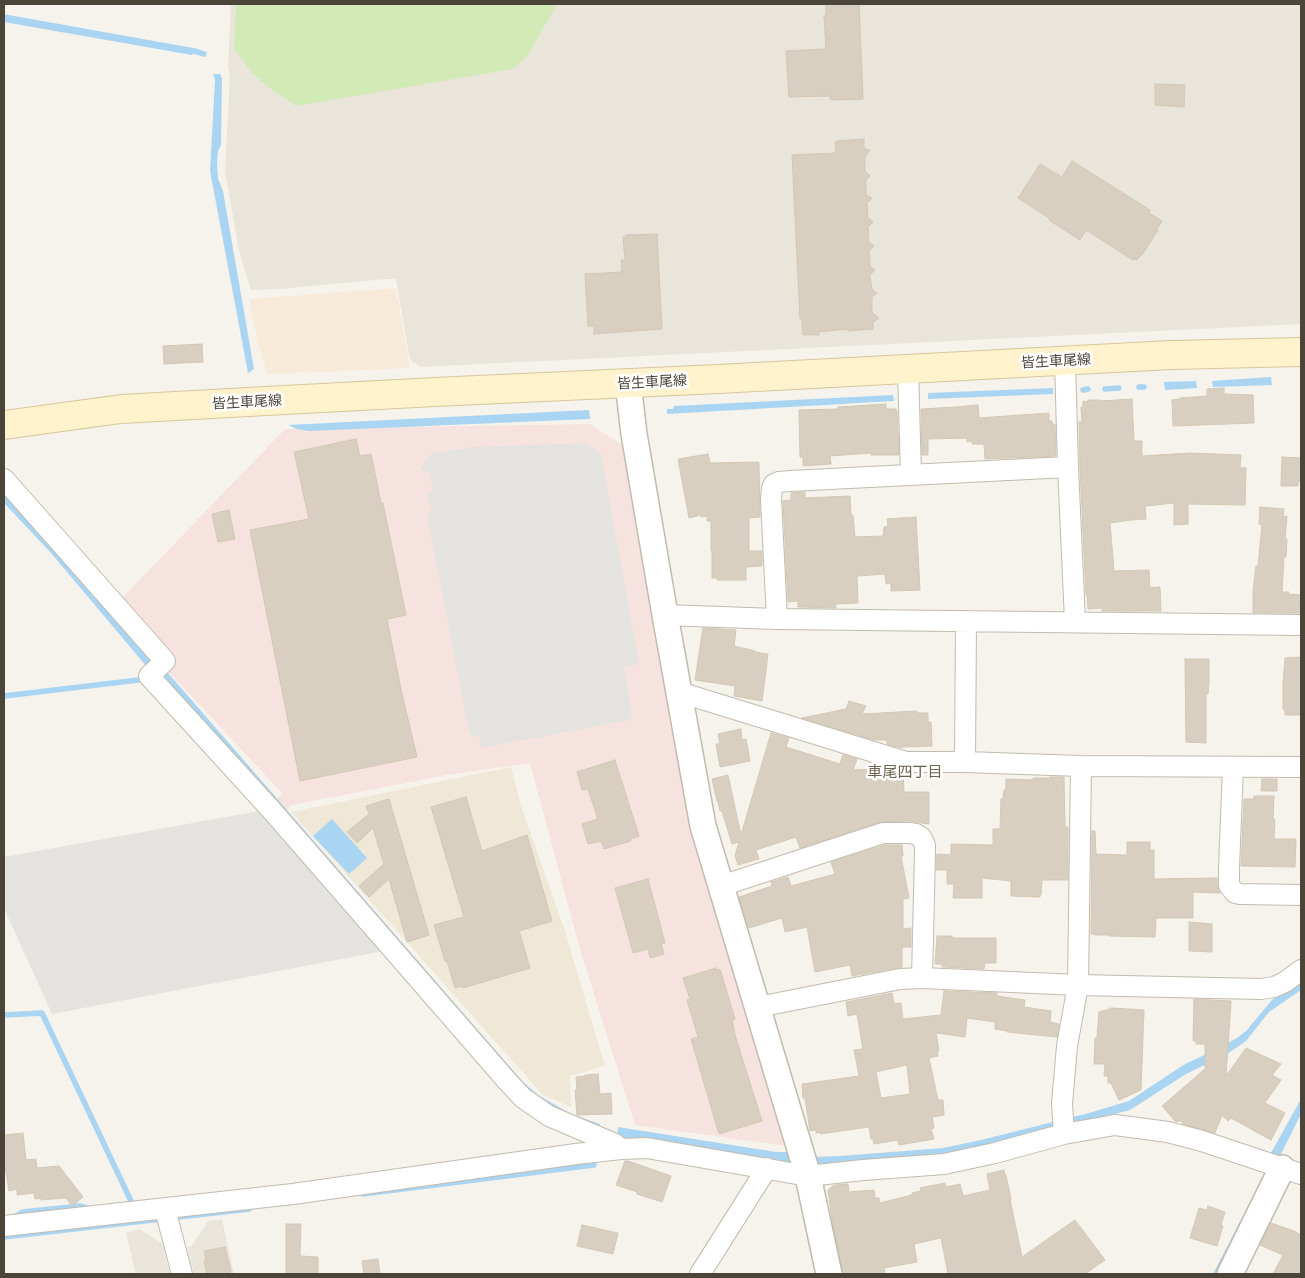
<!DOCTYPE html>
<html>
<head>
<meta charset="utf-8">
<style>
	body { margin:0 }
	#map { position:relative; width:1305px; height:1278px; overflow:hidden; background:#f6f3ec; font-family:Ubuntu,sans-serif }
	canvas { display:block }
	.frame { position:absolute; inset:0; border:5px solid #4b4439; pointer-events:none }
</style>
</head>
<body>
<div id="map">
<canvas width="1305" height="1278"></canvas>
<div class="frame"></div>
</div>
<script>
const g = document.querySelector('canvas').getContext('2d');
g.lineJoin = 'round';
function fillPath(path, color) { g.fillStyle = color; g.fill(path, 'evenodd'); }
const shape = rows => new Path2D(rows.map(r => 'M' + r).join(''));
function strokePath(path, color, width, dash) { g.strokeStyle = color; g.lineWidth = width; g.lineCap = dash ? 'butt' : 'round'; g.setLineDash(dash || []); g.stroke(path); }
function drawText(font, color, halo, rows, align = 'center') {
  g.font = font + ' Ubuntu,"Noto Sans JP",sans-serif'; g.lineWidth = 5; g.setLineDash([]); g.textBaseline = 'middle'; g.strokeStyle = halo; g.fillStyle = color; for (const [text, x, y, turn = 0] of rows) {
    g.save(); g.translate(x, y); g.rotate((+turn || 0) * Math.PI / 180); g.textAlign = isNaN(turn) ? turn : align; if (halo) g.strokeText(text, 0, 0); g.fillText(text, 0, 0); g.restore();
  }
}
fillPath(shape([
	[231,4,1301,4,1301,324,419,367,418,365,412,362,409,355,396,279,385,279,280,289,251,290,239,251,225,171,230,76,228,67],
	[222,1219,234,1274,194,1274,187,1247,192,1246,208,1221],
	[139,1229,162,1243,170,1274,136,1274,126,1233]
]), '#eae5da');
fillPath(shape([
	[396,288,410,368,267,374,258,343,249,299]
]), '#f7ead8');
fillPath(shape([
	[511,767,521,806,564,928,605,1066,570,1076,571,1107,542,1094,291,812]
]), '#efe8d6');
fillPath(shape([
	[590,424,622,445,693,841,728,946,787,1146,635,1125,579,946,530,763,447,775,292,805,280,816,271,807,282,793,167,670,120,604,124,596,285,429]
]), '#f6e3e0');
fillPath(shape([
	[236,4,556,4,552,13,528,55,513,69,296,106,267,86,251,72,234,48]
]), '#d2eab5');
fillPath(shape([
	[585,443,601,454,639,663,624,667,632,716,629,720,481,748,479,735,472,736,469,732,427,515,432,509,426,494,433,492,430,474,420,468,432,453,475,447],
	[265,810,389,950,52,1014,4,908,4,857]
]), '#e5e3e0');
fillPath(shape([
	[4,19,60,29,194,53,192,55,4,22],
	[213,74,220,74,222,78,221,145,218,151,217,164,218,179,223,191,254,369,248,373,210,171,215,80],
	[1271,377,1272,385,1213,387,1212,381],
	[1196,381,1197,388,1165,390,1164,382],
	[1053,388,1053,394,928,399,928,393],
	[893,395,894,401,667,414,667,409,673,409,674,406],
	[589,410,590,419,309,431,297,429,288,425],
	[4,493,109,605,523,1082,538,1095,564,1110,571,1114,600,1124,598,1132,522,1093,163,686,51,553,4,503],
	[332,819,367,858,349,874,313,836],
	[1301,978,1301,990,1269,1012,1246,1041,1227,1054,1186,1074,1130,1110,942,1157,834,1164,788,1164,617,1137,618,1127,776,1152,792,1152,813,1157,840,1156,943,1148,981,1140,1089,1113,1129,1101,1185,1064,1213,1051,1237,1038,1246,1031,1272,1000],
	[1301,1099,1301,1114,1221,1274,1213,1274,1263,1177,1271,1153]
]), '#a9d4f2');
strokePath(shape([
	[4,17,194,51,204,54],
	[1139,387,1144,387],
	[1105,389,1119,388],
	[1083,390,1088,389],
	[4,696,147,679],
	[4,1015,42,1013,131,1201],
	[363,1194,594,1165],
	[14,1217,23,1212,80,1206,90,1209],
	[4,1237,249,1209]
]), '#a9d4f2', 5.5);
const building = shape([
	[826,4,859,4,863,99,832,100,832,99,830,99,830,96,789,97,786,51,826,49,824,16,826,15,826,4],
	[1155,84,1185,85,1184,107,1155,105,1155,84],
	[864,139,864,148,870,150,865,157,865,171,870,176,866,180,866,195,872,198,867,203,868,218,873,222,868,227,869,242,874,246,869,251,870,266,875,270,870,275,872,289,877,293,872,297,872,313,879,318,873,322,873,329,848,331,847,329,819,332,819,335,803,335,802,319,800,319,792,155,836,153,835,143,837,141,864,139],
	[1072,161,1150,210,1149,213,1162,221,1156,230,1158,230,1142,255,1141,255,1137,260,1135,259,1133,260,1086,230,1080,240,1049,220,1049,218,1018,198,1040,164,1062,177,1072,161],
	[657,234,662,329,594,334,594,326,588,326,585,274,622,272,621,260,625,260,623,237,626,237,626,235,657,234],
	[202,344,203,362,164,364,163,346,202,344],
	[1224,388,1224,394,1253,395,1254,423,1173,426,1172,400,1180,399,1180,398,1207,396,1207,389,1224,388],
	[1132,399,1134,441,1142,441,1142,456,1190,453,1241,455,1240,468,1246,468,1245,505,1188,504,1188,524,1174,525,1174,503,1145,506,1146,519,1131,520,1110,523,1114,571,1149,570,1150,588,1160,587,1161,611,1102,611,1102,608,1088,609,1087,595,1086,595,1080,467,1079,422,1082,422,1081,407,1083,407,1083,401,1087,402,1088,400,1100,400,1100,401,1132,399],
	[886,404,886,409,896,409,896,411,897,411,899,455,871,455,871,453,830,456,831,464,803,466,803,457,800,457,799,410,838,409,838,407,886,404],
	[978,405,979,418,1049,413,1049,421,1052,421,1053,425,1055,424,1056,456,985,459,984,444,972,444,972,441,967,442,967,438,928,439,928,455,922,455,921,409,956,407,978,405],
	[356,439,360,456,371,454,381,503,383,503,406,615,387,619,402,694,417,757,300,781,250,530,309,519,294,452,356,439],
	[708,454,710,463,759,462,760,517,749,518,749,551,762,551,762,566,746,567,746,580,717,580,717,578,712,578,712,551,711,551,711,521,707,521,707,516,701,517,701,515,689,518,678,459,708,454],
	[1282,457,1301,458,1301,482,1298,481,1298,486,1281,486,1282,457],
	[805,492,805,498,850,496,851,515,853,515,855,537,883,536,884,527,888,526,887,519,916,517,920,590,891,591,891,583,886,584,885,574,857,576,858,603,835,604,836,608,798,607,798,601,788,602,783,501,791,500,791,493,805,492],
	[1260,507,1284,509,1283,517,1287,516,1285,539,1287,539,1286,557,1284,557,1282,592,1289,592,1288,594,1300,595,1300,613,1253,613,1253,591,1256,566,1258,566,1262,525,1259,524,1260,507],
	[229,510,235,539,218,542,212,514,229,510],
	[703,628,736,630,734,646,755,651,755,652,768,654,762,701,734,696,735,686,695,680,703,628],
	[1301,657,1301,715,1285,715,1285,710,1283,709,1283,683,1285,658,1301,657],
	[1185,659,1209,659,1209,681,1208,694,1206,694,1206,743,1186,742,1185,659],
	[849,701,866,706,862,714,917,711,917,713,928,713,928,722,931,722,932,746,902,747,902,748,887,744,887,740,874,740,802,718,846,709,849,701],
	[741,729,742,740,746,739,750,761,720,767,716,744,720,744,718,734,741,729],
	[771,733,789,738,786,747,840,764,843,755,857,759,853,770,889,769,903,773,904,792,929,792,929,824,909,821,880,822,800,848,796,837,756,850,759,859,738,865,735,856,739,842,732,844,722,811,720,811,718,801,717,801,712,779,728,775,741,835,771,733],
	[615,760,639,836,630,839,631,841,604,849,601,841,588,844,582,824,598,819,588,789,582,790,577,772,615,760],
	[1050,777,1064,777,1065,827,1068,827,1068,880,1042,880,1041,895,1040,895,1040,897,1011,896,1011,881,982,878,982,898,953,898,954,884,947,884,947,870,936,870,937,854,951,855,951,844,993,845,993,829,1000,829,1001,799,1003,799,1004,790,1006,790,1006,779,1033,780,1033,778,1050,778,1050,777],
	[1262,779,1277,779,1277,791,1261,791,1262,779],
	[1254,796,1274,796,1273,819,1275,820,1274,839,1296,839,1295,867,1241,866,1244,799,1254,799,1254,796],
	[466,797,482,851,527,835,552,921,519,931,530,968,463,988,462,986,455,988,447,961,445,961,434,925,464,917,431,807,466,797],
	[389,799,429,935,407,942,389,879,369,897,359,886,384,864,373,828,357,843,347,832,369,814,366,806,389,799],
	[1092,831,1095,831,1096,854,1127,855,1127,842,1150,842,1150,850,1154,850,1154,879,1217,878,1217,886,1220,893,1193,892,1193,918,1156,918,1155,937,1109,936,1109,935,1095,935,1095,934,1091,934,1092,831],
	[885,845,902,845,903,856,901,856,909,898,903,899,903,929,911,928,911,947,902,947,902,967,852,976,850,965,815,972,807,927,785,932,782,918,749,928,739,897,772,886,771,882,788,877,791,886,835,874,831,862,885,845],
	[648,879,665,943,661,944,664,954,650,958,648,949,633,953,615,888,648,879],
	[1189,922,1212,924,1212,952,1189,951,1189,922],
	[937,936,952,936,952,938,996,938,996,963,985,963,984,969,942,967,942,964,935,964,937,936],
	[716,968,716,970,720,969,735,1019,732,1020,735,1035,762,1121,719,1134,691,1039,698,1037,687,1000,690,999,683,978,716,968],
	[944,991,997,993,997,996,1025,1000,1024,1007,1051,1011,1050,1022,1059,1024,1057,1037,1007,1032,1007,1031,995,1029,995,1022,967,1018,965,1037,936,1033,939,1051,937,1051,938,1056,929,1058,938,1100,943,1100,944,1115,932,1117,934,1128,931,1129,934,1139,899,1145,898,1140,874,1144,873,1139,871,1139,869,1127,820,1134,820,1132,816,1133,816,1130,810,1131,805,1098,803,1098,802,1084,859,1076,854,1050,863,1049,857,1014,848,1016,846,1002,892,993,894,1004,901,1003,903,1019,941,1015,944,991],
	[907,1065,910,1094,881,1098,876,1072,907,1065],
	[1194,999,1231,1001,1226,1076,1246,1048,1281,1064,1272,1075,1281,1080,1265,1103,1285,1113,1271,1140,1231,1118,1228,1121,1222,1115,1215,1133,1183,1124,1180,1120,1178,1122,1177,1121,1176,1122,1162,1106,1205,1069,1205,1044,1196,1044,1196,1041,1193,1041,1194,999],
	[1111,1008,1144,1010,1141,1090,1119,1100,1111,1083,1108,1083,1108,1076,1104,1076,1105,1064,1094,1064,1095,1038,1097,1038,1099,1012,1110,1009,1111,1008],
	[598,1074,600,1094,611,1093,612,1114,577,1115,575,1090,577,1090,576,1077,585,1076,585,1075,598,1074],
	[23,1133,26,1160,36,1159,37,1168,59,1166,83,1197,72,1206,66,1198,41,1200,41,1198,35,1199,34,1193,17,1195,17,1189,9,1191,6,1171,4,1171,4,1135,23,1133],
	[625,1161,628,1161,671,1176,662,1202,637,1194,637,1192,616,1185,625,1161],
	[1004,1170,1005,1175,1006,1175,1011,1199,1010,1199,1022,1257,1075,1220,1105,1260,1085,1274,948,1274,941,1238,914,1244,917,1262,884,1268,885,1274,843,1274,832,1219,828,1190,834,1185,848,1184,849,1192,874,1190,875,1198,879,1198,880,1203,912,1195,912,1193,921,1191,920,1188,945,1183,946,1187,960,1184,963,1196,990,1190,987,1174,1004,1170],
	[1208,1206,1225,1212,1221,1225,1223,1226,1217,1246,1190,1238,1199,1208,1207,1210,1208,1206],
	[1271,1223,1294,1231,1301,1235,1301,1274,1273,1274,1283,1255,1260,1245,1271,1223],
	[286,1224,301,1224,300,1256,318,1257,318,1274,286,1274,286,1224],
	[582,1225,618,1233,613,1254,577,1246,582,1225],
	[225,1247,231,1272,223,1274,207,1274,204,1261,206,1260,204,1251,225,1247],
	[378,1259,380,1274,364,1274,362,1261,378,1259]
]);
fillPath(building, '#d8cfc1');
strokePath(building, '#d3c7b4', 1);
const minor = shape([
	[1065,361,1068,467,1075,621],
	[908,369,911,475],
	[4,479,165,661,149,676,274,813,508,1082,523,1098,549,1116,615,1144,621,1149],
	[665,615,777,619,1301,625],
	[777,619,771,499,772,488,774,484,779,482,790,481,1068,467],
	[679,692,906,762,965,762,1081,766,1301,767],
	[965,762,966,621],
	[1233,767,1229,868,1229,885,1235,893,1240,894,1301,895],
	[721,886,883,833,909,833,916,834,921,837,925,845,925,852,922,978],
	[758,1007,900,979,922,978,1078,985,1261,989,1274,987,1285,982,1301,970],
	[1064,1134,1062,1104,1067,1046,1078,985,1081,766],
	[165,1209,182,1274],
	[4,1226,293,1194,576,1154,621,1149,647,1148,808,1176,863,1170,944,1164,995,1153,1064,1134,1115,1125,1168,1132,1202,1141,1301,1174],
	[700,1274,767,1168]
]);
const tertiary = shape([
	[628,383,634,434,665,615,703,826,808,1176,829,1274],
	[1230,1274,1282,1168]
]);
const secondary = shape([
	[4,425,121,409,266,401,435,392,718,379,1171,355,1301,352]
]);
strokePath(minor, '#c2bbae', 22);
strokePath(tertiary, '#c2bbae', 28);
strokePath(secondary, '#d6c79b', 30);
strokePath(minor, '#fff', 20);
strokePath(tertiary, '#fff', 25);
strokePath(secondary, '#fff3cd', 28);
drawText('14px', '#4b4439', '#fff', [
	["皆生車尾線",1056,361,-3],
	["皆生車尾線",652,382,-3],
	["皆生車尾線",247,402,-3]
]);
drawText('15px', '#6e6250', '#fff', [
	["車尾四丁目",905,772]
]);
</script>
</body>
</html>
